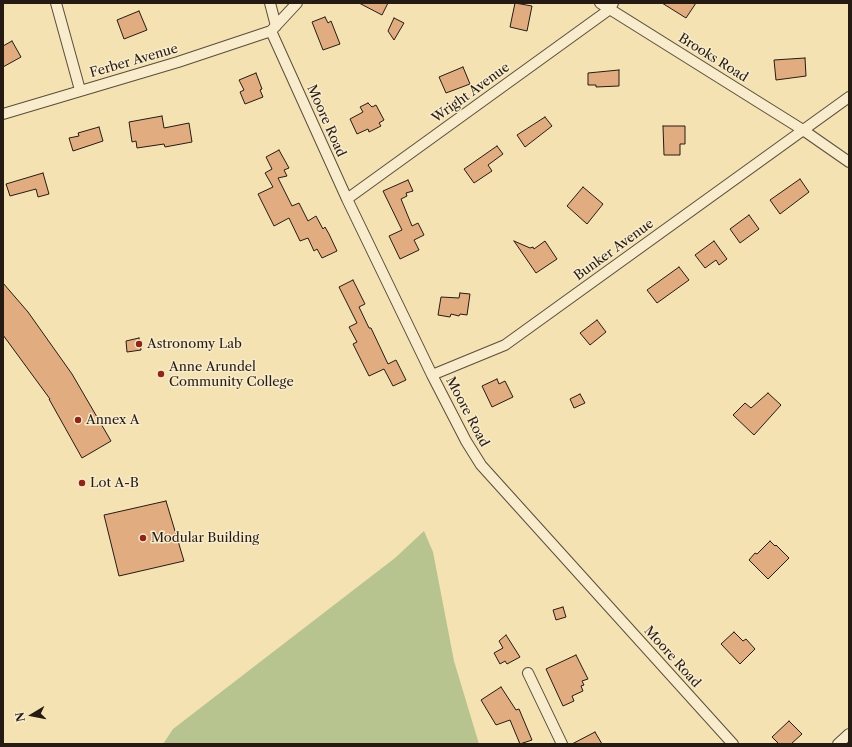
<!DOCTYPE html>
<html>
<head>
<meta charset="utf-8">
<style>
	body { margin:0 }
	#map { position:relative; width:852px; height:747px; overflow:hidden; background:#f4e2b2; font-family:"Libre Caslon Text",serif }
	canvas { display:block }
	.frame { position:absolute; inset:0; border:4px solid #261b13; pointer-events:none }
	.north { position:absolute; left:12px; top:695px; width:40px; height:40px; -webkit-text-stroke:3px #f8eccd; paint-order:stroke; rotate:260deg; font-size:11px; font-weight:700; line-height:16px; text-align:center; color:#261b13 }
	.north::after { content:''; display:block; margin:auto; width:14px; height:18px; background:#261b13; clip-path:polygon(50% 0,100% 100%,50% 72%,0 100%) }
</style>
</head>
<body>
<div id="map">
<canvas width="852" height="747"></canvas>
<div class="frame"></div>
<div class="north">N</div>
</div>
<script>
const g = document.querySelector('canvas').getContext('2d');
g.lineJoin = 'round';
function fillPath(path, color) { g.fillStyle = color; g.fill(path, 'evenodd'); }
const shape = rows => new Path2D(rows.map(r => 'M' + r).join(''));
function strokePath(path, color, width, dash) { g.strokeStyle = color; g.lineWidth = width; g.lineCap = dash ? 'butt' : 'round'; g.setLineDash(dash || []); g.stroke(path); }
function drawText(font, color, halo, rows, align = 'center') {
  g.font = font + ' "Libre Caslon Text",serif'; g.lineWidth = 3; g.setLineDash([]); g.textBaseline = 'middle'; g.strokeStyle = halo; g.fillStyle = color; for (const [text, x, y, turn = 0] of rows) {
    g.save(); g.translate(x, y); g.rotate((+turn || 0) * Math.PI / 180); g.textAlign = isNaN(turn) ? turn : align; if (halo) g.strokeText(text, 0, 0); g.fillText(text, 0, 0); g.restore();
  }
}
fillPath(shape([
	[424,531,433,552,454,661,479,744,163,744,173,729,395,558]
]), '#b7c48f');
const building = shape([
	[359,3,388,3,382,15,359,3],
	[515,3,532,6,527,31,510,27,515,3],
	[662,3,696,3,686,18,662,3],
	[139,11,147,30,124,39,117,20,139,11],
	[325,17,328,23,331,21,340,44,323,50,312,22,325,17],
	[394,18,404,23,394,40,388,31,394,18],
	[12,41,21,57,3,67,3,46,12,41],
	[805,58,806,76,776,80,774,60,805,58],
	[463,67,470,84,446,93,439,77,463,67],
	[619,70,619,86,596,87,596,85,588,85,588,73,619,70],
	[256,73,262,89,260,90,263,97,245,104,240,92,244,90,239,80,256,73],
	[368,103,372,107,376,105,384,120,379,123,381,126,369,132,368,129,357,134,350,119,363,112,360,107,368,103],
	[162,116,164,128,189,123,192,142,165,147,164,144,137,148,136,141,132,142,129,122,162,116],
	[545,117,552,126,525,147,517,135,545,117],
	[663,126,685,126,685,144,680,144,680,155,664,155,663,126],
	[99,127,103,141,73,151,69,138,79,136,78,133,99,127],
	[497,146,503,154,488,165,492,171,474,183,464,169,497,146],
	[279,150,289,168,284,170,287,176,278,178,292,206,299,203,308,221,316,216,323,229,325,227,329,234,337,251,322,258,317,249,314,251,308,238,300,241,289,218,274,226,258,194,273,187,265,173,272,169,266,157,279,150],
	[43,173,49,194,38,197,36,189,10,196,6,184,43,173],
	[800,179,809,192,780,214,770,200,800,179],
	[408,180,413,191,406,193,407,196,401,199,412,226,418,223,424,235,414,240,419,250,400,259,389,236,402,230,383,191,408,180],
	[583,187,603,204,587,224,567,206,583,187],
	[749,215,759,229,740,243,730,229,749,215],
	[514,241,530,248,533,247,534,249,545,241,557,259,536,273,514,241],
	[714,241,727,259,719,265,716,260,705,268,695,255,714,241],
	[679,267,689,280,657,303,647,290,679,267],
	[353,280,365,304,359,307,369,328,371,328,388,364,396,360,406,380,393,386,384,369,369,376,353,344,357,342,349,327,357,323,339,287,353,280],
	[3,283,28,312,72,374,111,441,82,458,49,399,50,399,3,335,3,283],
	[460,293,470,294,467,315,460,314,459,316,451,314,450,317,438,315,441,297,459,298,460,293],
	[597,320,606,332,590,345,580,333,597,320],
	[139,338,141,350,127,352,126,341,139,338],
	[497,379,499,384,505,381,513,397,492,407,482,386,497,379],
	[768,393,781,405,754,435,733,415,745,403,751,408,768,393],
	[580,394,585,403,574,408,570,399,580,394],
	[166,501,184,561,119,576,104,515,166,501],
	[770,541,775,546,776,545,789,558,768,579,749,560,755,553,757,554,770,541],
	[563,607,566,617,556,620,553,610,563,607],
	[734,632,743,641,746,639,755,649,740,664,721,644,734,632],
	[506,635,520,657,507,664,505,661,500,664,494,653,503,648,499,641,506,635],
	[576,655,588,679,582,681,584,685,581,686,583,691,572,696,574,701,563,706,546,669,576,655],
	[501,687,516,710,519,709,532,740,520,744,510,720,496,725,481,700,501,687],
	[789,721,802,734,791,744,779,744,772,737,789,721],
	[595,732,602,744,572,744,595,732]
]);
fillPath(building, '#e1ac80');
strokePath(building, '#261b13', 1);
const minor = shape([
	[56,3,80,90],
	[270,3,276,26],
	[600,3,803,130,849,162],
	[271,31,347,199,432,375,466,441,481,465,733,744],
	[3,114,178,62,271,31,297,3],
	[347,199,610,9,613,3],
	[432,375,505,345,849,97],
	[528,673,562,744],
	[838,744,849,734]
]);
strokePath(minor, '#5a4d3b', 12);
strokePath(minor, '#f8eccd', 10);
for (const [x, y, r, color] of [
	[139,344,4,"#8f2418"],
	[161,374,4,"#8f2418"],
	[78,420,4,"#8f2418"],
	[82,483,4,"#8f2418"],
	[143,538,4,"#8f2418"]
]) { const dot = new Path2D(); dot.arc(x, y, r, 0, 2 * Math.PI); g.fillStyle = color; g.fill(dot); strokePath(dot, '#f8eccd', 1.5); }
drawText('13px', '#261b13', '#f8eccd', [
	["Brooks Road",713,58,32],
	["Ferber Avenue",134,61,-16],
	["Wright Avenue",471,93,-36],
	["Moore Road",326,121,66],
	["Bunker Avenue",614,250,-36],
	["Moore Road",467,412,62],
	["Moore Road",672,657,48]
]);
drawText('13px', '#261b13', '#f8eccd', [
	["Astronomy Lab",147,344],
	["Anne Arundel",169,367],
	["Community College",169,382],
	["Annex A",86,420],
	["Lot A-B",90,483],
	["Modular Building",151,538]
], 'left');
</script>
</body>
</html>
